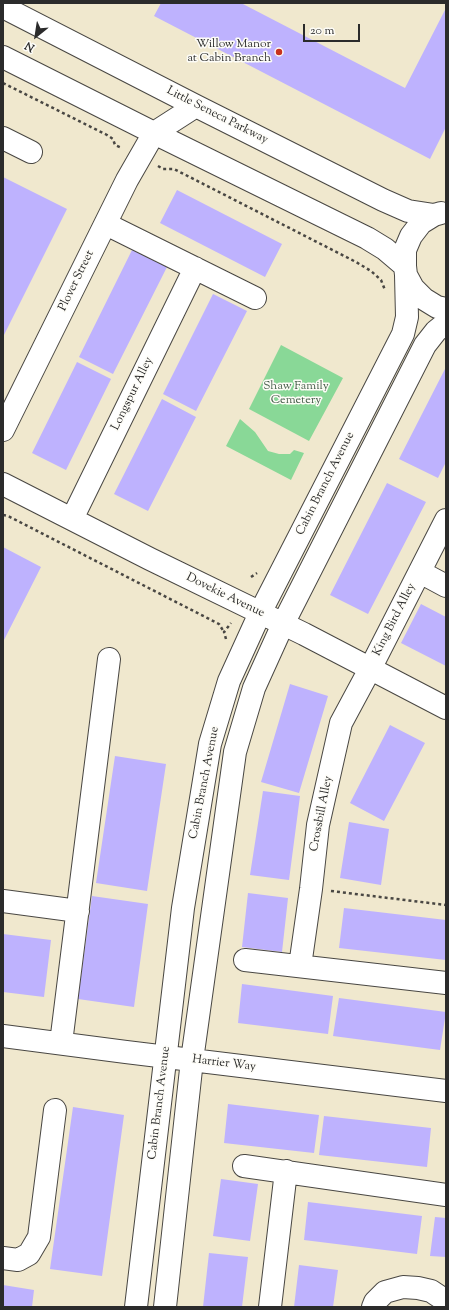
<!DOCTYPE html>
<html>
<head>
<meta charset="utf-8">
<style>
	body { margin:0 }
	#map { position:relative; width:449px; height:1310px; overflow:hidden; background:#f0e8ce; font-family:"Sorts Mill Goudy",serif }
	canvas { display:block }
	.frame { position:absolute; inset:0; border:4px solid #2b2b2b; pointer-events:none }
	.north { position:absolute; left:16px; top:16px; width:40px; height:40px; -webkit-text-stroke:3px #fdfcf7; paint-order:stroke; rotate:210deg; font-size:11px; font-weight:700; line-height:16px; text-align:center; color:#2b2b2b }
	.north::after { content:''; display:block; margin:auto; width:14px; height:18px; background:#2b2b2b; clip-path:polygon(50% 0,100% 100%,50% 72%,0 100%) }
	.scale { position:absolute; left:303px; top:24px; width:57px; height:18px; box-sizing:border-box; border:2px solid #2b2b2b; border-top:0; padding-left:5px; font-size:12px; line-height:14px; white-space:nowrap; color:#2b2b2b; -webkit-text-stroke:3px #fdfcf7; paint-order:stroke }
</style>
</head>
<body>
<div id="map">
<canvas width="449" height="1310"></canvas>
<div class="frame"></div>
<div class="north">N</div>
<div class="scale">20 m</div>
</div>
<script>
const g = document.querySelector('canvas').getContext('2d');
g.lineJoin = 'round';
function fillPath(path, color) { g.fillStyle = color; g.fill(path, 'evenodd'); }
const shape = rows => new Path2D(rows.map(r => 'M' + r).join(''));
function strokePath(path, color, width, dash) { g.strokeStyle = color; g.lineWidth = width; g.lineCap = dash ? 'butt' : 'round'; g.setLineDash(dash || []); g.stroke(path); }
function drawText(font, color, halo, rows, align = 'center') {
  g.font = font + ' "Sorts Mill Goudy",serif'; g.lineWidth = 3; g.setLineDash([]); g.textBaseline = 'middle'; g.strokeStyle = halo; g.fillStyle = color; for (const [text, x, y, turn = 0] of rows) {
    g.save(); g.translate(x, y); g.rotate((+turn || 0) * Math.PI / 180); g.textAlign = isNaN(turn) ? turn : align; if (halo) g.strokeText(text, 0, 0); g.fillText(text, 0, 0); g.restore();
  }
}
fillPath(shape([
	[281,345,343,378,309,441,249,409],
	[240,419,255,432,268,451,279,454,290,454,294,450,304,453,291,480,226,446]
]), '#89d897');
fillPath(shape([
	[161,3,241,3,405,88,446,8,446,127,430,159,154,16],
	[3,177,67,209,3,337],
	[177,190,282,244,265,277,160,223],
	[132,250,167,267,113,374,79,357],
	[213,294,247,311,196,411,163,394],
	[77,362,111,379,66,470,32,453],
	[446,367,446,462,438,478,399,459],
	[162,399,196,417,148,511,114,494],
	[387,483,426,502,368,614,330,595],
	[3,547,41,567,3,642],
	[421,604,446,617,446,666,401,643],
	[290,684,328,696,299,793,261,782],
	[390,725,425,743,384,821,350,803],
	[115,756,166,764,147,891,96,883],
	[263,791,300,796,289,880,250,875],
	[349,822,389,829,381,885,340,878],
	[248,893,288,898,282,952,242,947],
	[92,896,148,904,134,1007,78,999],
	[344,908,446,920,446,960,339,948],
	[3,934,51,940,44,997,3,992],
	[242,984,333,996,328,1034,238,1023],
	[339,998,446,1012,440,1050,333,1036],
	[228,1104,319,1115,314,1153,224,1143],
	[73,1107,124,1115,102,1276,50,1269],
	[324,1116,431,1128,427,1167,319,1155],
	[221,1179,258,1184,250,1241,213,1236],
	[308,1202,422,1216,417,1254,304,1240],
	[435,1217,446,1218,446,1257,430,1256],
	[209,1253,248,1257,242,1307,203,1307],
	[299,1265,338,1270,333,1307,294,1307],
	[3,1285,34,1290,32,1307,3,1307]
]), '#beb2fe');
const minor = shape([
	[3,7,196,106,383,200,408,211,434,215],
	[3,57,154,133,367,238,385,249,405,266],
	[3,138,31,152],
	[441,213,434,215,421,223,411,236,405,250,405,266,406,275,413,288,424,299,437,307,446,309],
	[106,224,255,298],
	[3,430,127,180,154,133,196,106],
	[3,484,150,559,304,634,446,708],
	[72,519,195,268],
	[420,572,446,586],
	[3,901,78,911],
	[245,960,446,983],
	[300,966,311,889,318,825,341,723,370,669,446,520],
	[3,1036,126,1052,446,1091],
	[61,1043,109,659],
	[244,1166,446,1195],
	[3,1258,18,1260,29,1254,39,1237,55,1110],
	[136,1307,183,908,210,744,229,681,260,613,403,334,407,317,406,275],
	[165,1307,192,1060,235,752,254,688,283,624,425,345,436,331,446,323],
	[270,1307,286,1171],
	[373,1307,375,1302,385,1292,403,1287,418,1288,431,1291,446,1301]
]);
strokePath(minor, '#494743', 24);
strokePath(shape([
	[3,83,107,135,113,139,115,145,122,148],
	[158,166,163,169,174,169,356,262,371,271,381,280,385,290],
	[3,515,8,516,219,624,224,632],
	[251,577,257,573],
	[226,639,224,632,231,623],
	[331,891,446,905]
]), '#494743', 2.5, [3, 3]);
strokePath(minor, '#fff', 22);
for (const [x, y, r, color] of [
	[279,52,4,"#c8321e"]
]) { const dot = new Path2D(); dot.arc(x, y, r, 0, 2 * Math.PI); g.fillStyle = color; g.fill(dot); strokePath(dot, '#fdfcf7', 1.5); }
drawText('12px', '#2b2b2b', '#fdfcf7', [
	["Willow Manor",271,45],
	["at Cabin Branch",271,59]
], 'right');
drawText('12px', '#2b2b2b', '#fdfcf7', [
	["Little Seneca Parkway",217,116,27],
	["Plover Street",77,281,-64],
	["Longspur Alley",133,394,-64],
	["Cabin Branch Avenue",326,484,-63],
	["Dovekie Avenue",225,596,26],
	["King Bird Alley",395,620,-63],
	["Cabin Branch Avenue",205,783,-79],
	["Crossbill Alley",322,814,-79],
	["Harrier Way",224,1064,7],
	["Cabin Branch Avenue",160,1103,-83]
]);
drawText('12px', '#475f4b', '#fdfcf7', [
	["Shaw Family",296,387],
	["Cemetery",296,401]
]);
</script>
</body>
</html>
